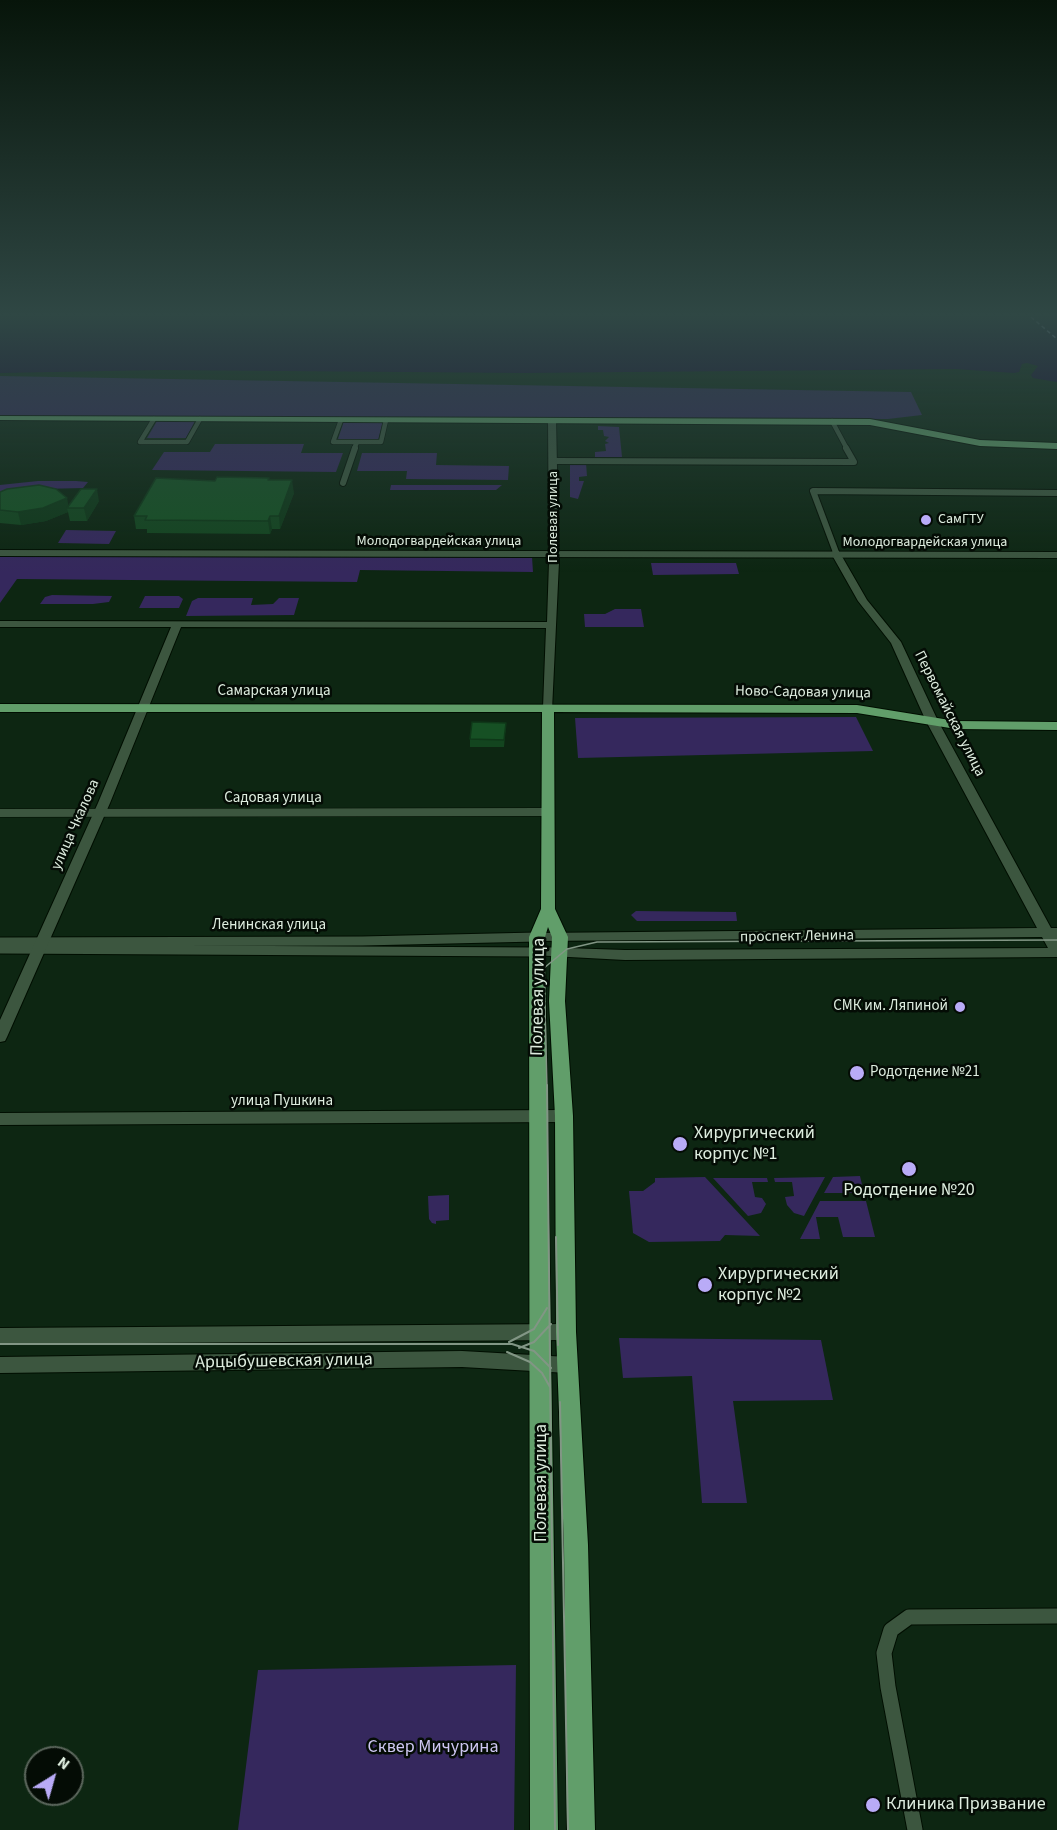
<!DOCTYPE html>
<html>
<head>
<meta charset="utf-8">
<style>
	body { margin:0 }
	#map { position:relative; width:1057px; height:1830px; overflow:hidden; background:#0d2612; font-family:"Source Sans 3",sans-serif }
	canvas { display:block }
	.north { position:absolute; left:24px; top:1746px; width:60px; height:60px; box-sizing:border-box; background:#040c05; border:2px solid #5b665c; border-radius:50%; rotate:37deg; font-size:16px; font-weight:700; line-height:24px; text-align:center; color:#deeddf }
	.north::after { content:''; display:block; margin:auto; width:21px; height:27px; background:#b9abf7; clip-path:polygon(50% 0,100% 100%,50% 72%,0 100%) }
</style>
</head>
<body>
<div id="map">
<canvas width="1057" height="1830"></canvas>
<div class="north">N</div>
</div>
<script>
const g = document.querySelector('canvas').getContext('2d');
g.lineJoin = 'round';
function fillPath(path, color) { g.fillStyle = color; g.fill(path, 'evenodd'); }
const shape = rows => new Path2D(rows.map(r => 'M' + r).join(''));
function strokePath(path, color, width, dash) { g.strokeStyle = color; g.lineWidth = width; g.lineCap = dash ? 'butt' : 'round'; g.setLineDash(dash || []); g.stroke(path); }
function drawText(font, color, halo, rows, align = 'center') {
  g.font = font + ' "Source Sans 3",sans-serif'; g.lineWidth = 5; g.setLineDash([]); g.textBaseline = 'middle'; g.strokeStyle = halo; g.fillStyle = color; for (const [text, x, y, turn = 0] of rows) {
    g.save(); g.translate(x, y); g.rotate((+turn || 0) * Math.PI / 180); g.textAlign = isNaN(turn) ? turn : align; if (halo) g.strokeText(text, 0, 0); g.fillText(text, 0, 0); g.restore();
  }
}
fillPath(shape([
	[0,376,911,392,922,415,888,419,0,416],
	[157,421,195,421,186,438,147,438],
	[344,421,383,421,378,440,338,439],
	[598,426,619,427,622,457,595,457,595,452,606,451,605,444,609,443,605,441,609,437,604,436,603,430,598,430],
	[215,444,304,444,301,453,343,453,336,472,152,470,164,452,210,452],
	[362,453,437,453,436,465,509,466,508,480,406,479,407,471,357,471],
	[570,463,586,463,587,476,579,477,579,481,584,481,578,499,570,497],
	[38,481,76,481,88,482,83,488,40,489,0,496,0,485],
	[391,485,502,485,496,490,390,490],
	[66,530,116,531,109,544,58,543],
	[0,555,532,557,533,572,360,570,357,582,17,579,0,603],
	[651,563,736,563,739,574,653,575],
	[52,595,112,596,109,602,93,604,40,604,45,597],
	[145,596,179,596,183,599,179,608,139,608],
	[198,598,253,598,251,605,273,604,279,598,299,598,294,615,186,616,192,601],
	[615,609,641,609,644,627,585,627,584,614,605,614],
	[856,717,873,751,578,758,575,718],
	[636,911,736,912,737,921,637,921,631,915],
	[860,1176,864,1193,824,1193,833,1177],
	[705,1177,760,1236,725,1235,720,1241,649,1242,633,1233,629,1191,643,1191,655,1182,655,1178],
	[825,1177,804,1216,794,1213,787,1205,785,1197,794,1196,792,1182,775,1182,774,1178],
	[713,1178,767,1178,768,1182,752,1182,755,1197,762,1198,766,1204,761,1213,748,1216],
	[449,1195,449,1220,436,1221,436,1224,432,1223,429,1219,428,1196],
	[820,1201,866,1201,875,1237,843,1237,838,1217,816,1217,820,1239,800,1239],
	[619,1338,821,1340,833,1400,733,1401,747,1503,702,1503,692,1376,623,1378],
	[516,1665,514,1830,238,1830,258,1670]
]), '#35285d');
fillPath(shape([
	[0,317,1057,317,1057,382,1033,378,1031,375,1038,366,1027,363,1022,364,1019,372,1014,373,956,369,523,373,161,370,0,373]
]), '#160236');
strokePath(shape([
	[1031,317,1057,339]
]), '#c0b5f4', 1.5, [4, 3]);
const streetFar5 = shape([
	[341,420,333,442,357,442,354,449],
	[832,421,847,449],
	[140,442,187,442,200,419],
	[140,442,154,419],
	[357,442,381,442,386,420]
]);
const streetFar4 = shape([
	[554,461,854,462,846,448],
	[343,483,355,448],
	[0,553,1057,555],
	[837,555,813,491,1057,493]
]);
const streetFar3 = shape([
	[0,813,546,812]
]);
const streetFar2 = shape([
	[0,942,362,941,537,937],
	[0,949,537,952]
]);
const streetFar1 = shape([
	[0,1119,564,1116]
]);
const street = shape([
	[915,1830,888,1687,884,1653,891,1630,909,1617,1057,1616]
]);
const secondary = shape([
	[552,418,556,420,559,562,552,710,548,711,543,708,546,628,181,627,110,803,7,1037,5,1041,0,1042,0,1020,98,803,171,627,0,627,0,621,547,622,549,562,548,420,552,418],
	[834,553,840,553,867,600,901,642,938,721,1051,928,1057,928,1057,957,625,960,532,955,530,952,537,947,625,950,1048,948,1042,937,537,941,530,937,537,933,1037,928,926,721,891,643,858,601,832,555,834,553],
	[566,1324,573,1326,575,1332,573,1338,566,1340,0,1344,0,1328,566,1324],
	[462,1351,568,1357,575,1359,577,1365,575,1371,568,1373,462,1367,0,1373,0,1357,462,1351]
]);
const primary = shape([
	[0,416,870,419,980,440,1057,443,1057,449,980,446,870,425,0,420,0,416],
	[0,704,857,705,956,721,1057,722,1057,730,956,729,857,713,554,712,555,909,568,937,565,1001,573,1116,576,1332,588,1545,595,1830,567,1830,564,1545,556,1332,555,1116,549,1001,552,937,548,927,545,937,545,952,558,1830,530,1830,529,937,541,909,542,712,0,712,0,704]
]);
strokePath(streetFar5, '#000e01', 6);
strokePath(streetFar4, '#000e01', 8);
strokePath(streetFar3, '#000e01', 9);
strokePath(streetFar2, '#000e01', 11);
strokePath(streetFar1, '#000e01', 14);
strokePath(street, '#000e01', 17);
strokePath(secondary, '#000e01', 2);
strokePath(primary, '#000e01', 2);
strokePath(streetFar5, '#3c563f', 4.5);
strokePath(streetFar4, '#3c563f', 6);
strokePath(streetFar3, '#3c563f', 8);
strokePath(streetFar2, '#3c563f', 9);
strokePath(streetFar1, '#3c563f', 12);
strokePath(street, '#3c563f', 15);
fillPath(secondary, '#3c563f');
fillPath(primary, '#619e6a');
strokePath(shape([
	[547,1087,544,968,567,949,597,942,1057,940]
]), '#829685', 1.5);
strokePath(shape([
	[547,1085,555,1830],
	[556,1237,558,1345],
	[509,1342,534,1329,547,1308],
	[0,1344,512,1344,534,1351,551,1368],
	[519,1348,534,1342,551,1324],
	[507,1352,530,1362,542,1373,550,1387],
	[560,1402,568,1830]
]), '#829685', 2);
fillPath(shape([
	[269,480,294,493,280,529,272,529,270,534,147,533,147,529,136,529,134,516,215,481],
	[0,492,69,506,99,501,87,521,70,521,68,512,46,521,21,525,0,523],
	[506,723,504,747,470,747,470,739]
]), '#13451f');
fillPath(shape([
	[292,480,294,493,280,529,279,516],
	[97,489,99,501,87,521,84,508],
	[67,498,69,508,67,508,68,512,46,521,21,525,18,512],
	[270,516,272,529,270,534,268,521]
]), '#0f3819');
const building = shape([
	[217,477,269,478,268,480,292,480,279,516,270,516,268,521,145,520,147,516,134,516,156,478,215,481,217,477],
	[39,485,56,489,67,498,43,508,18,512,0,510,0,492,7,489,39,485],
	[81,489,97,489,84,508,67,508,81,489],
	[472,722,506,723,504,740,470,739,472,722]
]);
fillPath(building, '#165024');
strokePath(building, '#0f3819', 1.5);
const sky = g.createLinearGradient(0, 0, 0, 573);
sky.addColorStop(0, '#07150a');
sky.addColorStop(0.55, '#2f4744');
sky.addColorStop(1, '#2f474400');
g.fillStyle = sky;
g.fillRect(0, 0, 1057, 573);
for (const [x, y, r, color] of [
	[926,520,6,"#b9abf7"],
	[960,1007,6,"#b9abf7"],
	[857,1073,8,"#b9abf7"],
	[680,1144,8,"#b9abf7"],
	[909,1169,8,"#b9abf7"],
	[705,1285,8,"#b9abf7"],
	[873,1805,8,"#b9abf7"]
]) { const dot = new Path2D(); dot.arc(x, y, r, 0, 2 * Math.PI); g.fillStyle = color; g.fill(dot); strokePath(dot, '#040c05', 2); }
drawText('14px', '#deeddf', '#040c05', [
	["Полевая улица",554,517,-90],
	["Молодогвардейская улица",439,542],
	["Молодогвардейская улица",925,543]
]);
drawText('14px', '#deeddf', '#040c05', [
	["СамГТУ",938,520]
], 'left');
drawText('15px', '#deeddf', '#040c05', [
	["Самарская улица",274,692],
	["Ново-Садовая улица",803,693,1],
	["Первомайская улица",949,714,63],
	["Садовая улица",273,799],
	["улица Чкалова",76,825,-66],
	["Ленинская улица",269,926],
	["проспект Ленина",797,937,-1],
	["улица Пушкина",282,1102]
]);
drawText('15px', '#deeddf', '#040c05', [
	["СМК им. Ляпиной",948,1007],
	["Родотдение №21",870,1073,"left"]
], 'right');
drawText('18px', '#deeddf', '#040c05', [
	["Полевая улица",539,997,-89],
	["Арцыбушевская улица",284,1362,-1],
	["Полевая улица",542,1483,-90]
]);
drawText('18px', '#deeddf', '#040c05', [
	["Хирургический",694,1134],
	["корпус №1",694,1155],
	["Родотдение №20",909,1191,"center"],
	["Хирургический",718,1275],
	["корпус №2",718,1296],
	["Клиника Призвание",886,1805]
], 'left');
drawText('18px', '#cec7f2', '#040c05', [
	["Сквер Мичурина",433,1748]
]);
</script>
</body>
</html>
